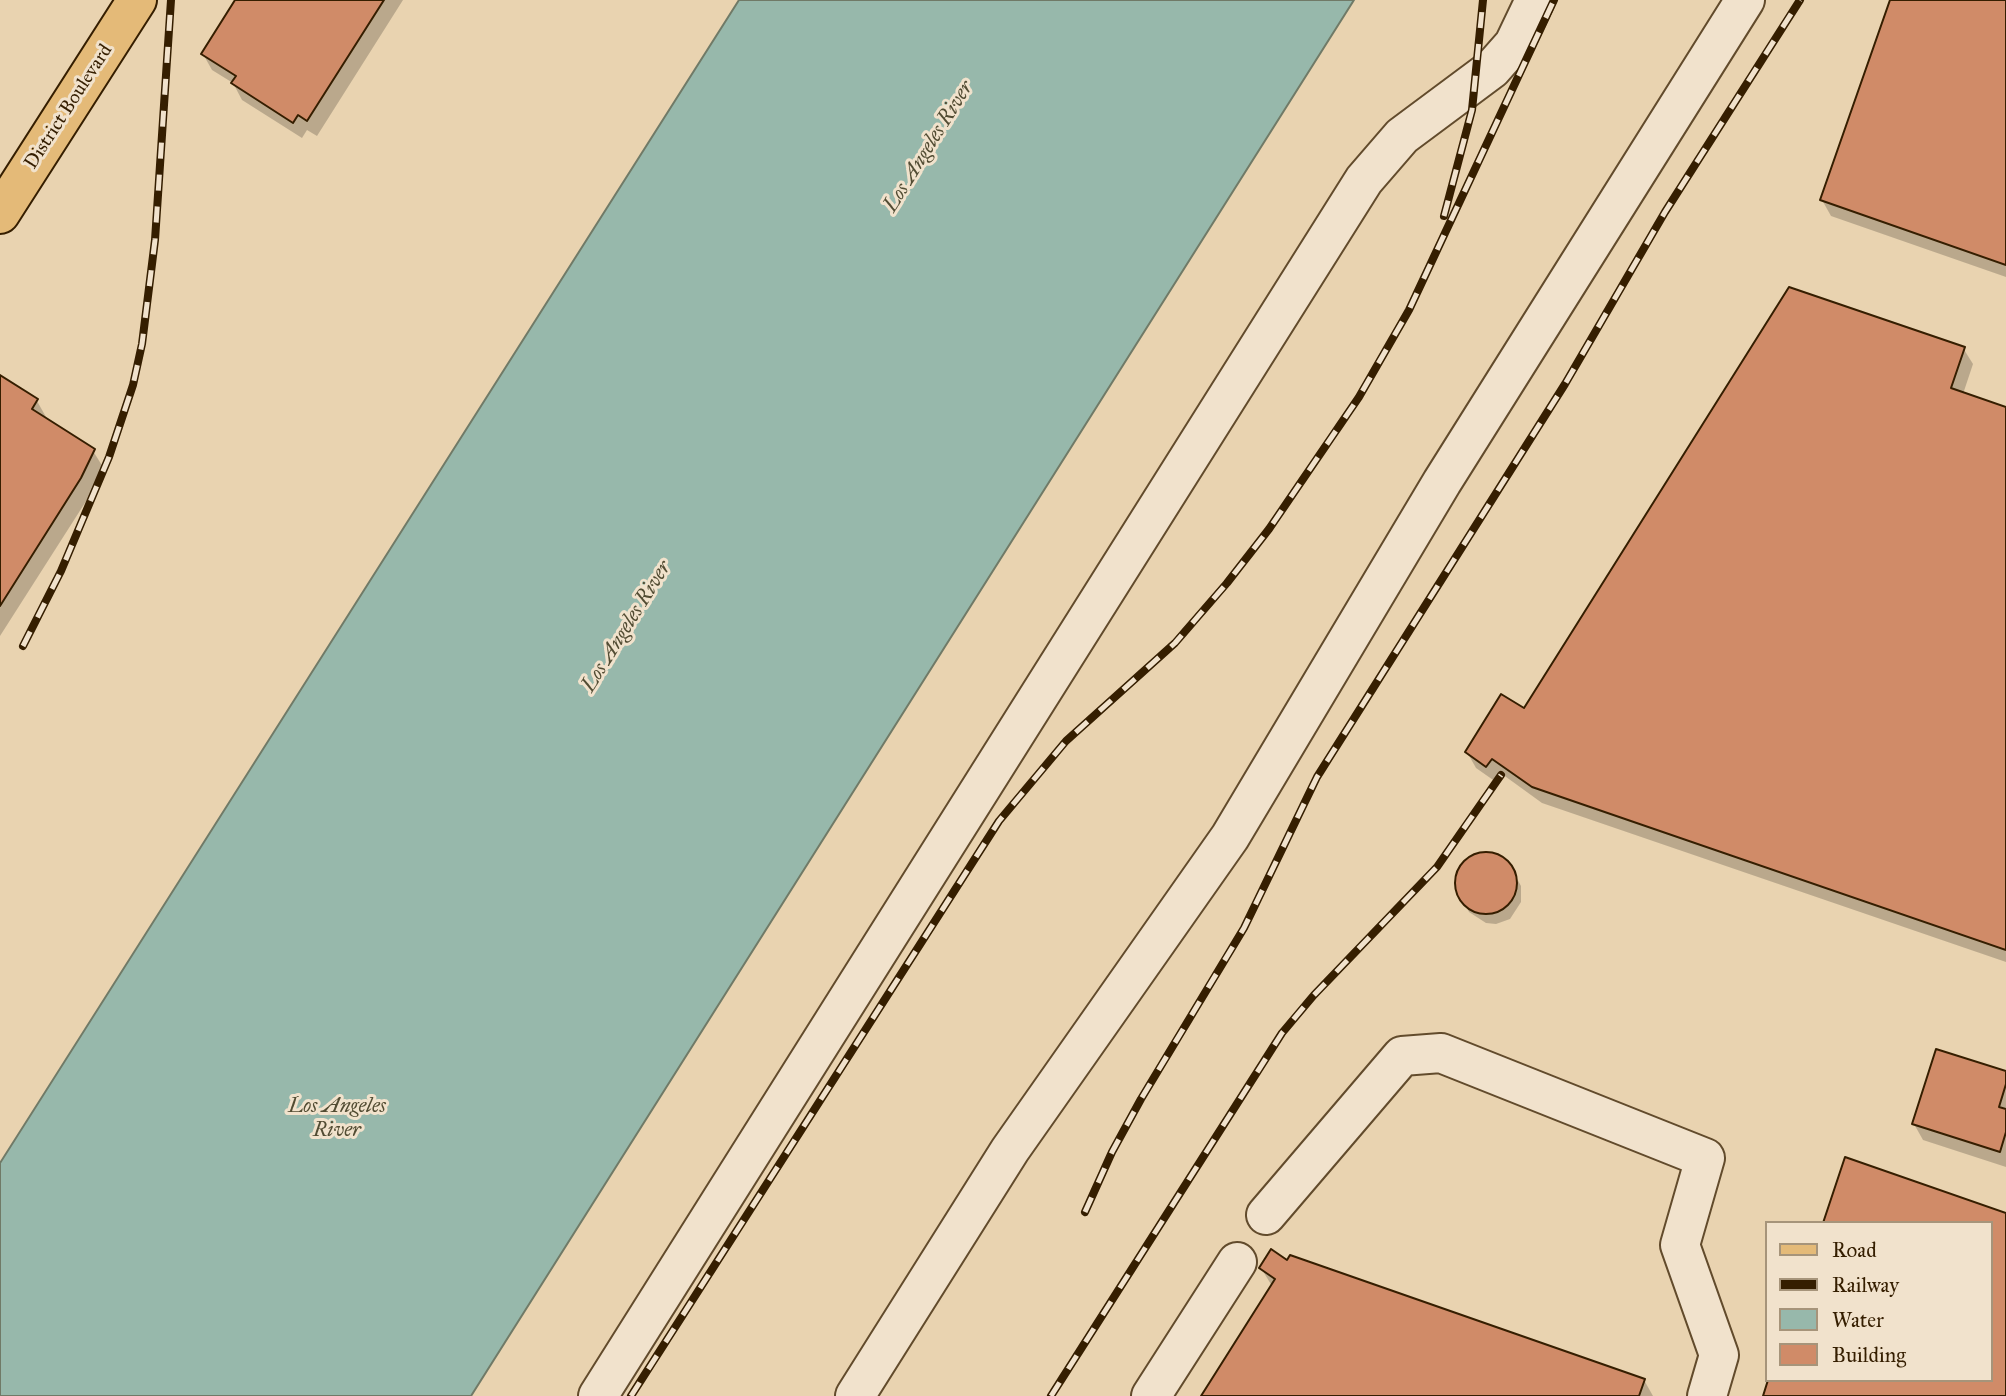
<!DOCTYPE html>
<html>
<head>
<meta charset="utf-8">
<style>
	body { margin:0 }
	#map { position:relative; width:2006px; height:1396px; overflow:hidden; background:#e9d3b0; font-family:"IM FELL Great Primer",serif }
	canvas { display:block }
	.legend { position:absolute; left:1765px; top:1221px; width:228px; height:161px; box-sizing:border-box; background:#f1e2cc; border:2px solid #a6947a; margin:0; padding:9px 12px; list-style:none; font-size:21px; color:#351e00 }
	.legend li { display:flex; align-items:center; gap:14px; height:35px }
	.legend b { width:35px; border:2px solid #a6947a }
</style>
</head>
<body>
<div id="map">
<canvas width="2006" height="1396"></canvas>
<ul class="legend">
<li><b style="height:9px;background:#e4ba78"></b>Road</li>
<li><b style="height:9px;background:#351e00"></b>Railway</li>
<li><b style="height:19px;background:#97b8ab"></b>Water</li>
<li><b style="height:19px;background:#d08b68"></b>Building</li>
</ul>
</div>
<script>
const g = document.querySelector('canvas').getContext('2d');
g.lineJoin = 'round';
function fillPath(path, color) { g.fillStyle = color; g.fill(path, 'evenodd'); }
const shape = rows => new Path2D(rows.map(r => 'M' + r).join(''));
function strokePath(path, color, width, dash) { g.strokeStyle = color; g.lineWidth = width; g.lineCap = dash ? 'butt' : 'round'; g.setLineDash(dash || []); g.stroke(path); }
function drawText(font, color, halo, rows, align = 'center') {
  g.font = font + ' "IM FELL Great Primer",serif'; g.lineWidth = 6; g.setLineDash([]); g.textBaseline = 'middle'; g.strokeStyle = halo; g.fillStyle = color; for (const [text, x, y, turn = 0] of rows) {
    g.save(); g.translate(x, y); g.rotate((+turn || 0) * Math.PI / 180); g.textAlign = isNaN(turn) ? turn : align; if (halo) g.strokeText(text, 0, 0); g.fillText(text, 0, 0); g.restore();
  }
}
const water = shape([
	[739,0,1354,0,471,1396,0,1396,0,1163,739,0]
]);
fillPath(water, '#97b8ab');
strokePath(water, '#707a67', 2);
fillPath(shape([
	[237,0,403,0,317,136,307,130,302,138,242,100,233,83,212,70,203,54],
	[1892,0,2006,0,2006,277,1831,216,1822,200],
	[1963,348,1973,364,1963,394,2006,409,2006,962,1542,803,1502,774,1496,782,1476,768,1467,752,1525,711],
	[0,377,37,401,46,417,44,420,93,451,103,467,90,495,0,636],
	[1483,853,1493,854,1510,866,1521,886,1521,902,1510,919,1496,924,1486,923,1469,912,1457,886,1458,876,1469,859],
	[2006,1073,2006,1167,1923,1140,1914,1124],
	[1287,1262,1644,1380,1653,1396,1203,1396,1272,1286,1261,1268]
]), '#0003');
const building = shape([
	[235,0,384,0,307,121,298,115,293,123,231,83,236,76,201,54,235,0],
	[1890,0,2006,0,2006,265,1820,200,1890,0],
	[1789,287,1965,347,1951,388,2006,407,2006,950,1532,787,1492,759,1486,767,1465,752,1501,694,1524,708,1789,287],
	[0,375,38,399,32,409,95,449,81,478,0,606,0,375],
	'1455 883a31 31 0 1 1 62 0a31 31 0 1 1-62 0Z',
	[1936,1049,2006,1071,2006,1084,1999,1107,2006,1109,2006,1132,2000,1152,1912,1124,1936,1049],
	[1845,1157,2006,1213,2006,1396,1763,1396,1768,1380,1990,1380,1990,1223,1823,1223,1845,1157],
	[1271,1249,1287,1260,1290,1255,1645,1379,1639,1396,1201,1396,1275,1279,1259,1268,1271,1249]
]);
fillPath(building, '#d08b68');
strokePath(building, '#351e00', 2);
const minor = shape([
	[1266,1215,1402,1056,1441,1053,1705,1158,1680,1245,1719,1355,1707,1396],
	[598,1396,1364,180,1402,136,1492,69,1514,44,1535,0],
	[855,1396,1010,1150,1230,837,1442,482,1745,0],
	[1151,1396,1237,1262]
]);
const major = shape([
	[0,214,137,0]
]);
strokePath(minor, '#624b2c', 42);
strokePath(major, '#351e00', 42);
strokePath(minor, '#f1e2cc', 38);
strokePath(major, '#e4ba78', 38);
const rail = shape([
	[1444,216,1472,110,1483,0],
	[23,646,61,571,109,457,133,385,142,344,155,240,171,0],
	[1085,1212,1112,1152,1141,1099,1244,928,1317,777,1565,384,1665,212,1800,0],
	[631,1396,999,821,1066,741,1175,643,1227,583,1269,529,1359,397,1409,310,1554,0],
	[1051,1396,1282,1033,1314,995,1437,867,1501,775]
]);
strokePath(rail, '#351e00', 8);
strokePath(rail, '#f1e2cc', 5, [16]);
drawText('19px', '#351e00', '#f1e2cc', [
	["District Boulevard",69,107,-57]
]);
drawText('italic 21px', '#524c33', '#f1e2cc', [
	["Los Angeles River",929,147,-58],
	["Los Angeles River",627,627,-58],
	["Los Angeles",337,1107],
	["River",337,1131]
]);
</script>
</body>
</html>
